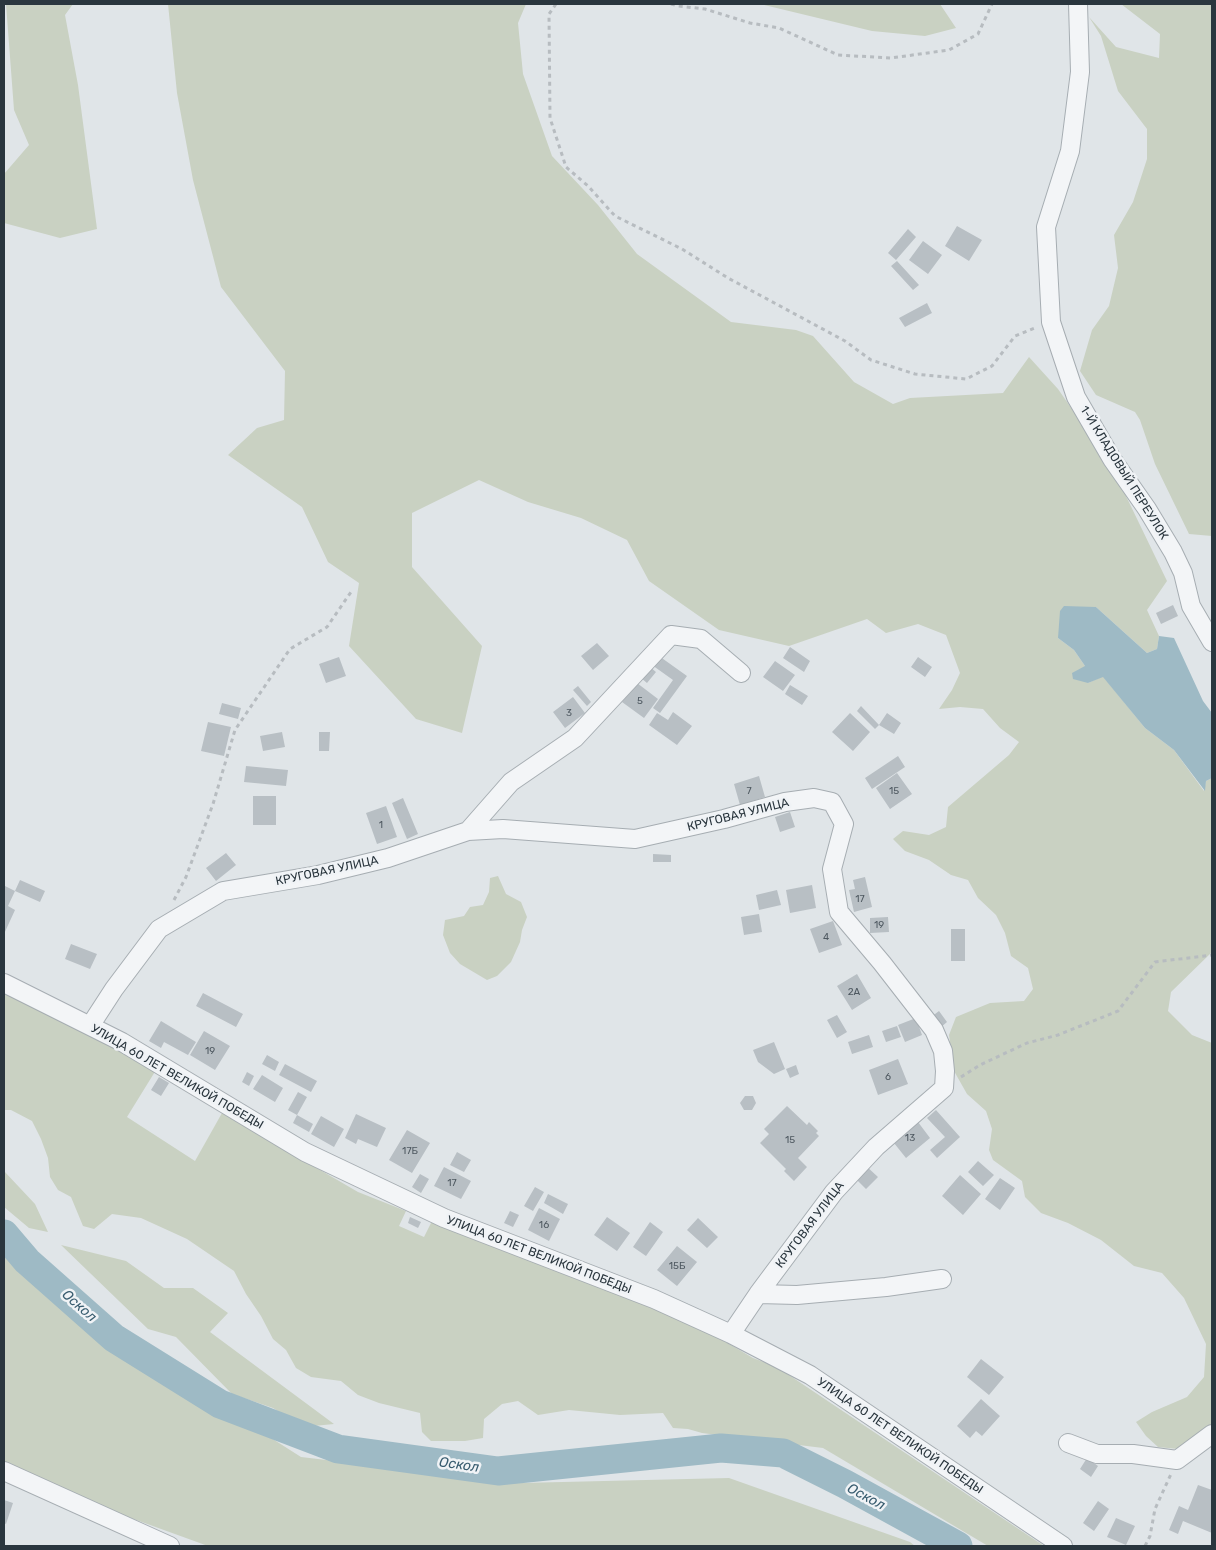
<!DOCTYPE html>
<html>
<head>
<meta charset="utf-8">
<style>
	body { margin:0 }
	#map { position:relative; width:1216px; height:1550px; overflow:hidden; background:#e0e5e8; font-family:Rubik,sans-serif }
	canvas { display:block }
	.frame { position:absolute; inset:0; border:5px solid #2a363e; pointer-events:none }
</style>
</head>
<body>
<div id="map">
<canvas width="1216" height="1550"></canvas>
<div class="frame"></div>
</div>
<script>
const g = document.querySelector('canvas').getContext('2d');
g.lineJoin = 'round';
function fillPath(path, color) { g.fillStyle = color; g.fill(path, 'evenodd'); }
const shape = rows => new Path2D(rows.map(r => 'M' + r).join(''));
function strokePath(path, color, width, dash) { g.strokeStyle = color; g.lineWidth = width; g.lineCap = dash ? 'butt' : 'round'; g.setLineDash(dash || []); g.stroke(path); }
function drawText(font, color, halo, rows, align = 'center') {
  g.font = font + ' Rubik,sans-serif'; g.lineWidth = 5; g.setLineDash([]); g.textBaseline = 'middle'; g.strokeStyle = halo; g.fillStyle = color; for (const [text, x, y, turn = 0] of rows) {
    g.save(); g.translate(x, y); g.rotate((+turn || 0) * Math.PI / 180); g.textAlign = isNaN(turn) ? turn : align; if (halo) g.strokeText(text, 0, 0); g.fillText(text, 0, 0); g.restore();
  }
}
fillPath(shape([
	[6,4,73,4,65,15,78,85,97,229,60,238,4,223,4,174,29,145,14,110],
	[168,4,526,4,518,23,523,74,552,156,598,205,637,254,731,322,796,330,813,336,854,382,893,404,910,398,1003,393,1029,357,1058,389,1111,465,1167,581,1147,610,1159,636,1157,649,1147,653,1096,607,1058,638,1074,650,1085,666,1088,683,1103,676,1145,728,1174,750,1204,791,1206,781,1212,778,1212,952,1171,992,1168,1011,1192,1035,1212,1043,1212,1426,1178,1449,1158,1447,1146,1436,1136,1422,1152,1412,1187,1397,1204,1377,1206,1344,1184,1298,1162,1273,1134,1266,1101,1240,1068,1223,1041,1213,1025,1197,1022,1181,993,1160,989,1150,992,1129,986,1111,967,1094,954,1071,949,1035,956,1017,990,1003,1024,1001,1033,989,1028,968,1011,956,1005,933,996,915,978,898,968,880,951,875,929,860,905,851,893,839,903,831,929,835,946,827,948,807,1009,755,1019,742,1000,728,983,709,960,707,939,709,952,690,960,673,946,635,918,624,886,633,867,619,789,646,719,630,649,581,627,540,581,518,528,502,479,480,412,513,412,567,482,646,462,733,416,719,349,646,359,583,328,562,302,507,228,455,257,428,284,420,285,371,221,287,193,180,177,93],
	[760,4,940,4,956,28,925,36,872,31],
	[1121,4,1212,4,1212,536,1189,534,1155,464,1140,420,1135,412,1096,395,1080,371,1092,330,1109,306,1118,268,1114,235,1133,202,1147,159,1147,129,1118,91,1101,36,1089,17,1116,47,1159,58,1160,34],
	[498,876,506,894,521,902,527,917,522,930,520,942,511,962,497,976,487,980,460,964,450,953,443,935,445,920,464,916,470,907,483,905,489,892,490,878],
	[4,989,156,1070,127,1117,195,1161,222,1113,358,1192,406,1211,399,1226,424,1237,432,1221,677,1318,719,1338,753,1358,777,1367,1044,1546,988,1546,823,1448,702,1433,688,1429,673,1428,663,1413,620,1415,569,1410,538,1415,518,1401,502,1404,484,1419,483,1438,465,1441,431,1441,422,1432,420,1413,379,1403,358,1395,341,1381,311,1377,296,1368,286,1350,273,1339,261,1316,246,1294,234,1271,187,1239,141,1218,112,1214,94,1229,83,1226,71,1197,58,1190,50,1177,48,1158,41,1139,32,1121,11,1110,4,1110],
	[4,1171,35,1204,48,1232,29,1228,4,1207],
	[4,1234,27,1261,114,1338,301,1457,521,1483,729,1478,910,1542,915,1546,208,1546,4,1472],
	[61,1245,126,1261,164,1288,193,1288,228,1313,210,1332,334,1424,303,1427,273,1408,232,1394,176,1337,148,1329]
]), '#c9d1c2');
fillPath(shape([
	[1064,606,1096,607,1147,653,1157,649,1159,636,1174,638,1203,701,1212,713,1212,778,1206,781,1205,791,1174,750,1145,728,1103,677,1088,683,1073,679,1072,673,1085,666,1074,650,1058,638,1060,611]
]), '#9ebac5');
strokePath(shape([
	[4,1234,27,1261,114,1338,220,1404,338,1449,498,1471,721,1448,783,1453,845,1484,958,1546]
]), '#9ebac5', 29);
fillPath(shape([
	[957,226,982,240,969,261,945,246],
	[908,229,916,237,896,260,888,253],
	[923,241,942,255,928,274,909,260],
	[897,261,919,285,913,290,891,266],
	[927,303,932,313,905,327,899,318],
	[1173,605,1178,616,1161,624,1156,613],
	[597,643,609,656,593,670,581,656],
	[790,647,810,661,804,672,783,658],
	[659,656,687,676,660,713,653,708,673,680,652,665],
	[339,657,346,676,326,683,319,664],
	[918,657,932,667,925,677,911,667],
	[775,661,795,675,783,691,763,677],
	[650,667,656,672,647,683,641,678],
	[637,683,658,699,644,718,622,702],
	[790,685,808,696,802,705,785,694],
	[578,686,591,702,587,706,573,690],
	[573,697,585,713,565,728,553,712],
	[222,703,241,708,238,719,219,714],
	[861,706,879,725,875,729,857,711],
	[673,712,692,726,677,745,649,725,657,713,668,720],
	[850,713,870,732,853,751,832,732],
	[887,713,901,723,894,734,879,725],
	[208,722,231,727,224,756,201,751],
	[282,732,285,747,263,751,260,736],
	[319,732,330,732,329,751,319,751],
	[898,756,905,767,872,789,865,778],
	[246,766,288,770,286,786,244,782],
	[897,773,912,794,890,809,876,788],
	[759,776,765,797,740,805,734,784],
	[253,796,276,796,276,825,253,825],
	[403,798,418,834,407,839,392,803],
	[386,806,397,837,377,844,366,813],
	[790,812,795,827,780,832,775,817],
	[226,853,236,865,216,881,206,868],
	[653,854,671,855,671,862,653,862],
	[865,877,872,907,854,912,849,890,855,889,853,880],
	[20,880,45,891,40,902,15,891],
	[812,885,816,908,790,913,786,890],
	[5,886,15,891,8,906,15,910,4,934],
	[777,890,781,905,759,910,756,895],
	[759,914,762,932,744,935,741,917],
	[888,917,889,932,870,933,870,918],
	[833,921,842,945,819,953,810,929],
	[951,929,965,929,965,961,951,961],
	[71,944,97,954,90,969,65,959],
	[857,974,871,998,852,1010,837,986],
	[203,993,243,1014,236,1027,196,1006],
	[939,1011,947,1022,940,1028,931,1017],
	[837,1015,847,1032,837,1038,827,1020],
	[916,1018,922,1035,905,1042,898,1025],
	[161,1021,196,1042,188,1055,164,1042,161,1048,149,1041],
	[897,1026,901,1037,886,1042,882,1031],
	[204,1031,230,1046,215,1070,190,1055],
	[869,1035,873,1047,852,1054,848,1042],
	[774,1042,785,1069,774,1074,758,1062,753,1050],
	[267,1055,279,1062,275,1071,262,1064],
	[898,1059,908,1084,878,1095,869,1070],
	[285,1064,317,1081,311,1092,279,1075],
	[796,1065,799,1074,790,1078,786,1069],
	[247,1072,254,1076,249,1086,242,1082],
	[262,1075,283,1088,275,1102,253,1089],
	[159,1077,169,1083,161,1096,151,1090],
	[298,1092,307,1097,297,1115,288,1110],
	[745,1096,753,1096,756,1103,752,1110,744,1110,740,1103],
	[787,1106,807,1125,809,1122,818,1131,816,1133,819,1136,798,1158,807,1167,794,1181,784,1171,786,1169,760,1143,769,1134,764,1129],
	[936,1110,960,1137,937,1158,930,1150,945,1137,927,1118],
	[356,1114,386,1128,377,1147,358,1139,356,1144,345,1138],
	[297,1115,313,1124,309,1132,293,1123],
	[321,1116,344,1129,334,1147,311,1134],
	[915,1118,930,1138,906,1158,890,1138],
	[407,1130,430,1143,412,1173,389,1160],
	[457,1152,471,1160,464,1172,450,1165],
	[978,1161,994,1175,983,1186,968,1172],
	[865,1165,878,1177,866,1189,854,1177],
	[444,1167,471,1181,461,1199,434,1186],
	[420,1174,429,1179,421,1193,412,1187],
	[960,1175,981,1194,963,1215,942,1196],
	[1000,1178,1015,1188,1000,1210,985,1199],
	[535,1187,544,1192,533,1211,524,1206],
	[548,1194,568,1204,563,1214,544,1203],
	[539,1208,560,1219,549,1241,528,1230],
	[510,1211,519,1215,513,1227,504,1223],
	[410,1217,421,1222,418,1228,408,1223],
	[607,1217,630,1233,617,1251,594,1235],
	[698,1218,718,1237,707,1248,687,1230],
	[650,1222,663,1232,646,1256,633,1247],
	[677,1246,697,1262,677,1286,657,1270],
	[981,1359,1004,1377,989,1395,967,1377],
	[981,1399,1000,1416,982,1436,976,1431,970,1438,957,1426],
	[1087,1458,1098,1466,1091,1477,1080,1469],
	[1198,1485,1212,1490,1212,1533,1183,1521,1178,1534,1169,1530,1179,1506,1188,1510],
	[4,1500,13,1503,6,1524,4,1523],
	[1098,1501,1109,1509,1094,1531,1083,1523],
	[1116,1518,1135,1526,1126,1545,1107,1537]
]), '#b8bfc4');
const minor = shape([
	[1078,4,1080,72,1070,151,1046,227,1051,322,1076,397,1112,459,1147,509,1173,552,1183,573,1191,606,1212,642],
	[468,831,511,782,575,738,671,635,701,639,741,673],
	[4,983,122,1042,305,1152,444,1218,654,1299,731,1334,810,1375,1063,1546],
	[90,1026,114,989,159,929,223,891,318,875,388,858,468,831,503,829,635,839,724,819,785,802,814,798,832,802,844,824,832,869,839,912,882,963,934,1030,943,1051,945,1071,944,1088,876,1147,834,1192,758,1294,731,1334],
	[758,1294,797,1295,886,1287,942,1279],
	[1068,1443,1097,1454,1133,1454,1177,1460,1212,1434],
	[4,1471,170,1546]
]);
strokePath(minor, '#a6adb2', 20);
strokePath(shape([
	[556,4,549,14,550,118,566,167,588,186,615,216,682,249,728,278,845,341,871,360,915,374,966,379,992,366,1015,336,1037,327],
	[671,4,678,6,705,9,750,23,779,28,838,55,891,58,949,50,978,34,992,4],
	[174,900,186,877,213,804,235,730,290,649,327,627,353,589],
	[961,1077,980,1065,1027,1043,1058,1035,1118,1011,1155,962,1212,955],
	[1145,1546,1150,1536,1155,1509,1171,1474]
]), '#b7bcc0', 3, [4, 4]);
strokePath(minor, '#f3f5f7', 18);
drawText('10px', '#4e5860', null, [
	["5",640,701],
	["3",569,713],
	["7",749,791],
	["15",894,791],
	["1",381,825],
	["17",860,899],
	["19",879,925],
	["4",826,937],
	["2А",854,992],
	["19",210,1051],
	["6",888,1077],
	["13",910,1138],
	["15",790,1140],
	["17Б",410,1151],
	["17",452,1183],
	["16",544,1225],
	["15Б",677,1266]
]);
drawText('12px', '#2a363e', '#f0f3f6', [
	["1-Й КЛАДОВЫЙ ПЕРЕУЛОК",1124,473,58],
	["КРУГОВАЯ УЛИЦА",738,815,-14],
	["КРУГОВАЯ УЛИЦА",327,871,-12],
	["УЛИЦА 60 ЛЕТ ВЕЛИКОЙ ПОБЕДЫ",177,1077,30],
	["КРУГОВАЯ УЛИЦА",810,1225,-53],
	["УЛИЦА 60 ЛЕТ ВЕЛИКОЙ ПОБЕДЫ",539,1255,21],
	["УЛИЦА 60 ЛЕТ ВЕЛИКОЙ ПОБЕДЫ",900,1436,34]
]);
drawText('italic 14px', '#385c6f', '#f0f3f6', [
	["Оскол",79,1306,41],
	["Оскол",459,1465,8],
	["Оскол",866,1497,28]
]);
</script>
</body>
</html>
